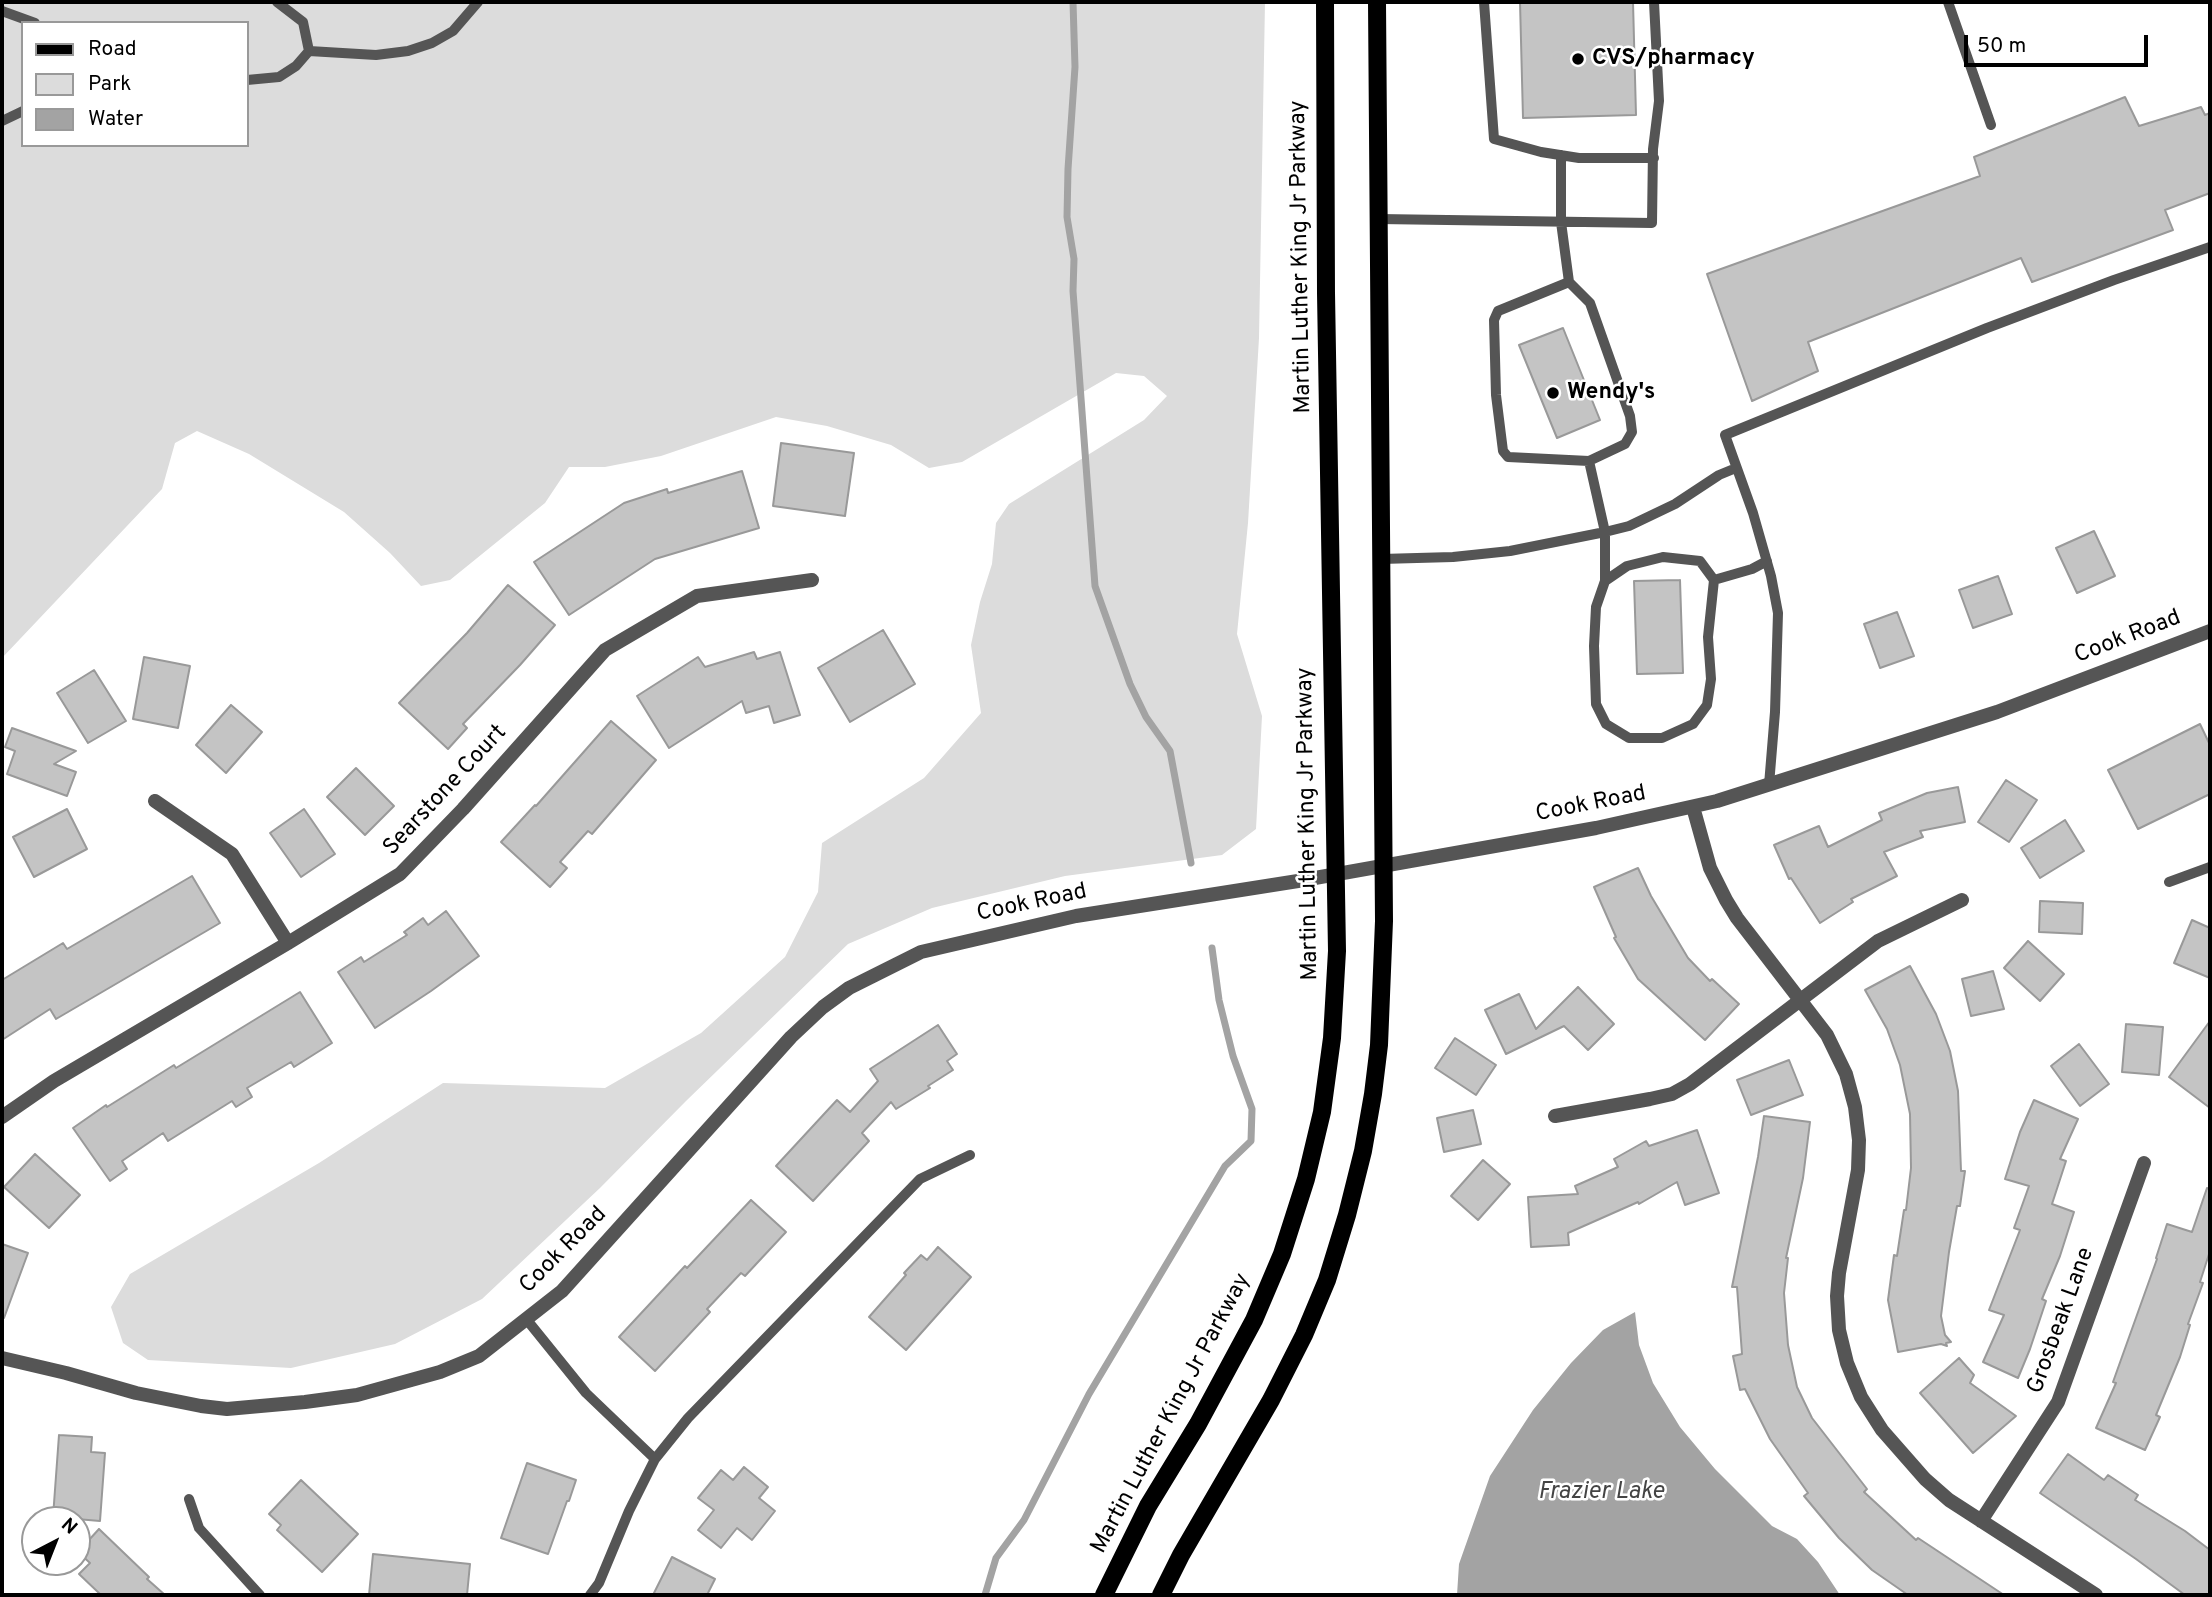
<!DOCTYPE html>
<html>
<head>
<meta charset="utf-8">
<style>
	body { margin:0 }
	#map { position:relative; width:2212px; height:1597px; overflow:hidden; background:#fff; font-family:Overpass,sans-serif }
	canvas { display:block }
	.frame { position:absolute; inset:0; border:4px solid #000; pointer-events:none }
	.legend { position:absolute; left:21px; top:21px; width:228px; height:126px; box-sizing:border-box; background:#fff; border:2px solid #999; margin:0; padding:9px 12px; list-style:none; font-size:21px; color:#000 }
	.legend li { display:flex; align-items:center; gap:14px; height:35px }
	.legend b { width:35px; border:2px solid #999 }
	.north { position:absolute; left:21px; top:1506px; width:70px; height:70px; box-sizing:border-box; background:#fff; border:2px solid #999; border-radius:50%; rotate:42deg; font-size:19px; font-weight:700; line-height:28px; text-align:center; color:#000 }
	.north::after { content:''; display:block; margin:auto; width:24px; height:32px; background:#000; clip-path:polygon(50% 0,100% 100%,50% 72%,0 100%) }
	.scale { position:absolute; left:1964px; top:35px; width:184px; height:32px; box-sizing:border-box; border:4px solid #000; border-top:0; padding-left:9px; font-size:21px; line-height:24px; white-space:nowrap; color:#000; -webkit-text-stroke:5px #fff; paint-order:stroke }
</style>
</head>
<body>
<div id="map">
<canvas width="2212" height="1597"></canvas>
<div class="frame"></div>
<ul class="legend">
<li><b style="height:9px;background:#000"></b>Road</li>
<li><b style="height:19px;background:#dcdcdc"></b>Park</li>
<li><b style="height:19px;background:#a3a3a3"></b>Water</li>
</ul>
<div class="north">N</div>
<div class="scale">50 m</div>
</div>
<script>
const g = document.querySelector('canvas').getContext('2d');
g.lineJoin = 'round';
function fillPath(path, color) { g.fillStyle = color; g.fill(path, 'evenodd'); }
const shape = rows => new Path2D(rows.map(r => 'M' + r).join(''));
function strokePath(path, color, width, dash) { g.strokeStyle = color; g.lineWidth = width; g.lineCap = dash ? 'butt' : 'round'; g.setLineDash(dash || []); g.stroke(path); }
function drawText(font, color, halo, rows, align = 'center') {
  g.font = font + ' Overpass,sans-serif'; g.lineWidth = 5; g.setLineDash([]); g.textBaseline = 'middle'; g.strokeStyle = halo; g.fillStyle = color; for (const [text, x, y, turn = 0] of rows) {
    g.save(); g.translate(x, y); g.rotate((+turn || 0) * Math.PI / 180); g.textAlign = isNaN(turn) ? turn : align; if (halo) g.strokeText(text, 0, 0); g.fillText(text, 0, 0); g.restore();
  }
}
fillPath(shape([
	[2,2,1265,2,1259,338,1248,523,1237,634,1262,716,1256,829,1222,855,1065,876,932,908,848,944,686,1101,600,1188,482,1299,395,1344,291,1368,148,1360,123,1343,111,1307,130,1274,319,1163,443,1083,605,1088,701,1033,785,957,818,892,822,843,924,778,981,713,971,645,980,602,992,564,996,523,1009,504,1144,420,1167,396,1144,376,1116,373,962,462,929,468,891,445,827,426,776,417,661,456,605,467,569,467,545,503,450,580,421,586,390,553,344,512,249,454,197,431,175,443,162,489,2,658],
	[23,23,247,23,247,145,23,145]
]), '#dcdcdc');
fillPath(shape([
	[1635,1312,1639,1345,1653,1383,1680,1427,1715,1469,1772,1526,1797,1539,1818,1562,1840,1595,1457,1595,1459,1564,1490,1476,1533,1410,1571,1363,1603,1330]
]), '#a3a3a3');
strokePath(shape([
	[1073,2,1075,67,1068,169,1067,217,1074,259,1073,291,1095,586,1130,684,1146,717,1170,751,1191,863],
	[985,1595,996,1558,1024,1520,1089,1394,1225,1166,1251,1141,1252,1109,1233,1056,1219,1000,1212,948]
]), '#a3a3a3', 7);
const building = shape([
	[1520,2,1633,2,1636,115,1523,118,1520,2],
	[2125,97,2139,126,2201,107,2205,115,2210,113,2210,193,2165,210,2173,230,2032,282,2021,258,1808,342,1818,371,1752,401,1707,274,1980,176,1974,157,2125,97],
	[1563,328,1600,420,1557,438,1519,345,1563,328],
	[781,443,854,453,845,516,773,506,781,443],
	[742,471,759,528,655,559,569,615,534,562,624,503,667,489,668,493,742,471],
	[2094,531,2115,576,2077,593,2056,548,2094,531],
	[1998,576,2012,614,1973,628,1959,590,1998,576],
	[1680,580,1683,673,1637,674,1634,581,1680,580],
	[508,585,555,625,520,665,463,724,467,728,448,749,399,703,467,633,508,585],
	[1897,612,1914,656,1880,668,1864,624,1897,612],
	[883,630,915,684,850,722,818,668,883,630],
	[754,652,757,659,780,652,800,715,774,723,769,706,746,713,742,701,669,748,637,696,698,657,705,667,754,652],
	[144,657,190,666,178,728,133,719,144,657],
	[94,670,126,721,88,743,57,693,94,670],
	[231,705,262,732,226,773,196,745,231,705],
	[611,721,656,760,592,834,588,831,560,862,567,868,550,887,501,842,535,805,536,806,611,721],
	[2200,724,2210,745,2210,794,2138,829,2108,770,2200,724],
	[12,728,76,751,54,764,76,772,67,796,7,774,15,751,5,747,12,728],
	[356,768,394,806,365,835,327,797,356,768],
	[2006,780,2037,800,2009,842,1978,822,2006,780],
	[1958,787,1965,822,1920,831,1923,837,1884,852,1897,876,1851,899,1853,902,1820,923,1791,878,1789,879,1774,845,1819,826,1828,847,1882,820,1879,813,1927,793,1958,787],
	[67,809,87,849,34,877,13,837,67,809],
	[304,809,335,854,301,877,270,833,304,809],
	[2065,820,2084,851,2040,878,2021,848,2065,820],
	[1638,868,1651,896,1688,958,1710,981,1712,979,1739,1004,1705,1040,1638,979,1614,938,1616,937,1594,887,1638,868],
	[192,876,220,923,56,1019,50,1009,2,1040,2,980,63,943,67,949,192,876],
	[2040,901,2083,903,2082,934,2039,932,2040,901],
	[446,911,479,956,431,991,375,1028,338,972,361,957,364,962,407,935,404,932,423,918,428,925,446,911],
	[2192,920,2210,928,2210,978,2174,963,2192,920],
	[2028,941,2064,974,2040,1001,2004,968,2028,941],
	[1910,966,1936,1014,1950,1051,1958,1091,1961,1171,1965,1171,1960,1206,1957,1206,1949,1252,1941,1316,1945,1335,1951,1342,1946,1343,1947,1346,1941,1344,1898,1352,1888,1300,1894,1255,1897,1256,1904,1210,1906,1210,1911,1168,1910,1114,1900,1065,1887,1029,1865,990,1910,966],
	[1993,971,2004,1009,1971,1016,1962,979,1993,971],
	[1578,987,1614,1024,1588,1050,1564,1026,1506,1054,1485,1010,1519,994,1536,1029,1578,987],
	[300,992,332,1043,294,1067,291,1062,247,1088,252,1097,236,1107,232,1101,168,1141,163,1133,122,1161,127,1169,110,1181,73,1128,106,1105,107,1107,174,1065,176,1068,300,992],
	[2210,1021,2210,1108,2169,1077,2210,1021],
	[2126,1024,2163,1027,2159,1075,2122,1072,2126,1024],
	[938,1025,957,1054,947,1061,953,1070,928,1086,930,1088,896,1109,891,1102,862,1133,869,1141,813,1201,776,1166,837,1100,850,1112,878,1081,870,1069,938,1025],
	[1455,1038,1496,1065,1476,1095,1435,1068,1455,1038],
	[2079,1044,2109,1084,2080,1106,2051,1066,2079,1044],
	[1789,1060,1803,1095,1751,1115,1737,1080,1789,1060],
	[2034,1100,2078,1119,2060,1159,2066,1161,2052,1204,2074,1212,2060,1256,2042,1299,2046,1301,2030,1349,2018,1378,1983,1362,2004,1315,1989,1310,2020,1230,2014,1228,2029,1186,2005,1179,2020,1132,2034,1100],
	[1473,1110,1481,1144,1444,1152,1437,1118,1473,1110],
	[1764,1116,1810,1122,1803,1178,1786,1258,1788,1258,1784,1293,1788,1345,1797,1387,1812,1418,1867,1489,1864,1492,1916,1540,1918,1538,2004,1595,1908,1595,1872,1570,1839,1538,1804,1496,1808,1493,1770,1439,1745,1389,1740,1390,1733,1356,1742,1354,1737,1287,1732,1287,1758,1157,1764,1116],
	[1697,1130,1719,1193,1685,1205,1677,1182,1639,1204,1638,1202,1568,1233,1569,1245,1531,1247,1528,1197,1578,1194,1575,1186,1618,1167,1614,1159,1646,1141,1649,1146,1697,1130],
	[35,1154,80,1195,49,1228,4,1187,35,1154],
	[1483,1160,1510,1184,1478,1220,1451,1196,1483,1160],
	[2207,1188,2210,1189,2210,1251,2200,1282,2203,1283,2188,1324,2190,1325,2180,1357,2156,1415,2160,1417,2145,1450,2096,1428,2116,1383,2113,1382,2157,1259,2156,1258,2167,1224,2192,1232,2207,1188],
	[751,1200,786,1232,745,1276,741,1273,707,1309,710,1312,655,1371,619,1337,685,1266,687,1268,751,1200],
	[2,1244,28,1253,4,1318,2,1317,2,1244],
	[938,1247,971,1277,906,1350,869,1317,906,1275,904,1273,921,1255,927,1260,938,1247],
	[1959,1358,1974,1375,1970,1383,2016,1416,1973,1453,1920,1393,1959,1358],
	[59,1435,92,1437,91,1452,105,1453,100,1521,53,1517,59,1435],
	[2068,1454,2104,1480,2108,1475,2138,1495,2135,1500,2185,1531,2210,1550,2210,1595,2185,1595,2136,1559,2040,1493,2068,1454],
	[527,1463,576,1480,569,1501,567,1501,548,1554,501,1538,527,1463],
	[744,1467,768,1487,759,1498,775,1511,752,1540,737,1528,721,1548,698,1530,714,1510,698,1498,721,1470,733,1480,744,1467],
	[301,1480,358,1534,322,1572,277,1530,281,1525,269,1514,301,1480],
	[99,1529,149,1577,147,1579,165,1595,101,1595,79,1574,90,1563,78,1552,99,1529],
	[373,1554,470,1564,467,1595,369,1595,373,1554],
	[672,1557,715,1579,707,1595,653,1595,672,1557]
]);
fillPath(building, '#c4c4c4');
strokePath(building, '#999', 2);
strokePath(shape([
	[277,2,303,22,309,51],
	[1484,2,1494,139,1541,152,1579,158,1654,158],
	[1948,2,1991,125],
	[2,11,35,23],
	[247,80,279,77,296,66,309,51,376,55,408,51,432,43,453,31,478,2],
	[2,121,23,111],
	[1561,155,1561,222,1569,282,1590,303,1630,416,1632,432,1625,444,1589,461,1508,457,1503,451,1496,395,1494,320,1498,311,1569,282],
	[1379,219,1652,223,1653,149,1659,101,1654,2],
	[1589,461,1605,532,1605,581],
	[1663,557,1700,561,1714,580,1708,637,1711,679,1707,705,1693,724,1662,738,1629,738,1606,724,1596,704,1594,646,1596,607,1605,581,1627,566,1663,557],
	[1381,559,1453,557,1510,551,1605,532,1629,526,1675,504,1719,475,1736,468],
	[1714,580,1752,569,1767,561],
	[1769,785,1775,712,1778,613,1771,576,1753,513,1725,435,1987,328,2114,280,2210,247],
	[2169,882,2210,867],
	[527,1320,586,1393,655,1459],
	[189,1499,199,1528,260,1595],
	[590,1595,599,1583,629,1511,655,1459,688,1418,920,1179,970,1155]
]), '#555', 10);
strokePath(shape([
	[155,801,232,854,288,943],
	[1693,807,1710,868,1726,900,1737,918,1827,1035,1846,1074,1855,1107,1859,1140,1858,1170,1839,1273,1837,1296,1839,1330,1847,1363,1861,1397,1882,1430,1925,1479,1949,1500,2096,1595],
	[1555,1116,1650,1099,1672,1094,1690,1084,1878,941,1962,900],
	[2,1117,54,1081,288,943,400,874,463,809,605,650,697,596,812,580],
	[2,1358,66,1373,136,1393,201,1406,227,1409,305,1402,357,1395,440,1372,479,1356,562,1291,791,1037,823,1007,849,988,921,952,1076,916,1298,881,1596,828,1717,801,1997,712,2210,631],
	[1981,1521,2058,1402,2144,1163]
]), '#555', 14);
strokePath(shape([
	[1104,1595,1148,1506,1198,1424,1254,1320,1282,1254,1306,1179,1322,1112,1332,1038,1337,951,1326,293,1325,2],
	[1161,1595,1181,1555,1271,1400,1304,1335,1327,1280,1347,1215,1363,1151,1373,1094,1379,1045,1384,921,1377,2]
]), '#000', 18);
for (const [x, y, r, color] of [
	[1578,59,7,"#000"],
	[1553,393,7,"#000"]
]) { const dot = new Path2D(); dot.arc(x, y, r, 0, 2 * Math.PI); g.fillStyle = color; g.fill(dot); strokePath(dot, '#fff', 2.5); }
drawText('bold 23px', '#000', '#fff', [
	["CVS/pharmacy",1592,59],
	["Wendy's",1567,393]
], 'left');
drawText('23px', '#000', '#fff', [
	["Martin Luther King Jr Parkway",1302,257,-91],
	["Cook Road",2128,638,-21],
	["Searstone Court",446,791,-47],
	["Cook Road",1591,805,-11],
	["Martin Luther King Jr Parkway",1309,824,-91],
	["Cook Road",1032,904,-12],
	["Cook Road",564,1251,-45],
	["Grosbeak Lane",2062,1321,-70],
	["Martin Luther King Jr Parkway",1172,1414,-62]
]);
drawText('italic 24px', '#444', '#fff', [
	["Frazier Lake",1601,1493]
]);
</script>
</body>
</html>
